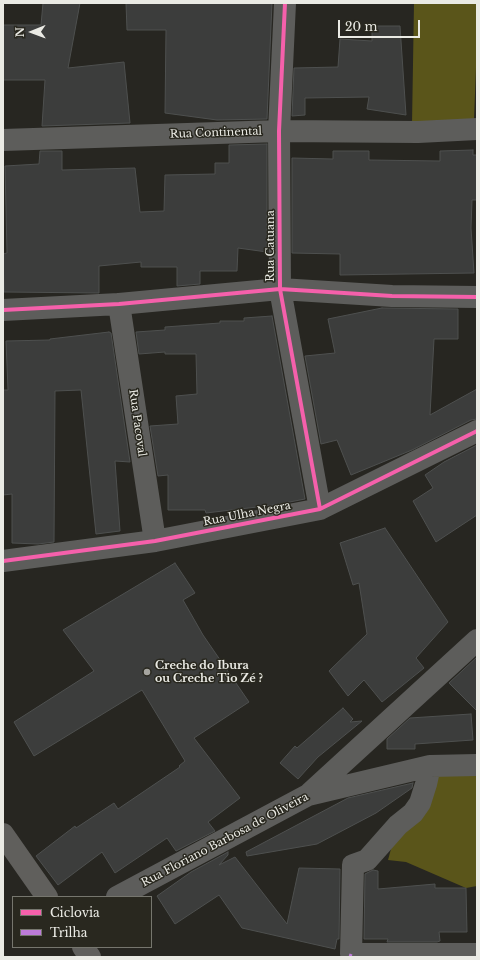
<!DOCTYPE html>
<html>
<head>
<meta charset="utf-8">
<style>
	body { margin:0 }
	#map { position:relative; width:480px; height:960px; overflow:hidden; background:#272621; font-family:"Libre Baskerville",serif }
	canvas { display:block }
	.frame { position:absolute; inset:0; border:4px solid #eaeae4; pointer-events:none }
	.legend { position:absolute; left:12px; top:896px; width:140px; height:52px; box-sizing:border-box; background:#29281f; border:1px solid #76766e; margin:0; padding:5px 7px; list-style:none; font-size:12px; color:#eaeae4 }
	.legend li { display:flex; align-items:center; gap:8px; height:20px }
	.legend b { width:20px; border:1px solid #76766e }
	.north { position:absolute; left:12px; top:12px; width:40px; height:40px; -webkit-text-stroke:3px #29281f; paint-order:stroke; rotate:269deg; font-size:11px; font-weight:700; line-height:16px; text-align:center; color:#eaeae4 }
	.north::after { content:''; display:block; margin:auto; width:14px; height:18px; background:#eaeae4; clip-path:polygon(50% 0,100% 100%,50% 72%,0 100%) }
	.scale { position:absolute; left:338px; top:20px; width:82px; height:18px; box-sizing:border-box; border:2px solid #eaeae4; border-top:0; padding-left:5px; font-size:12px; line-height:14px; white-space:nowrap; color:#eaeae4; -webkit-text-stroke:3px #29281f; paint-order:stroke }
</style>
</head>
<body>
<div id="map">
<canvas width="480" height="960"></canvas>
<div class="frame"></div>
<ul class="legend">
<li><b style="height:5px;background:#f560ab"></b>Ciclovia</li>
<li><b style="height:5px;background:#bd7bd9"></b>Trilha</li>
</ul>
<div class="north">N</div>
<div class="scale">20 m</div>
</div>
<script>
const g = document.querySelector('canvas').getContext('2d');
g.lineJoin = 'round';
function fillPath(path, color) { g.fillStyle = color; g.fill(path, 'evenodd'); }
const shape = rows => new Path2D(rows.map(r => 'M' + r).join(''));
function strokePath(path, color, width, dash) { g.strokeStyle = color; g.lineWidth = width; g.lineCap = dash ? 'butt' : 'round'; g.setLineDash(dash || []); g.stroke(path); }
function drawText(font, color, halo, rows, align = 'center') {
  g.font = font + ' "Libre Baskerville",serif'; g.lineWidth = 3; g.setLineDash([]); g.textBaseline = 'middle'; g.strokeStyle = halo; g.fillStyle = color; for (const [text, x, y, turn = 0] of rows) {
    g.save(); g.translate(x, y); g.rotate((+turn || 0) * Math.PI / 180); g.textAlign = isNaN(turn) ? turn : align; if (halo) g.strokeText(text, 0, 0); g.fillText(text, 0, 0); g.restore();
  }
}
fillPath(shape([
	[414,3,477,3,477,67,476,68,474,119,412,124],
	[436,773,474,773,477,777,477,886,466,888,406,862,388,860,391,849]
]), '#5a551a');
const building = shape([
	[43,3,80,3,68,68,124,62,130,123,42,126,45,80,3,80,3,25,41,25,43,3],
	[126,3,272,3,267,119,217,120,165,113,166,30,127,30,126,3],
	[372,26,400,26,406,115,367,109,369,97,305,98,305,115,292,116,294,68,338,67,340,39,372,41,372,26],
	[267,144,267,252,238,248,237,271,200,271,200,284,177,286,177,267,141,267,141,262,99,266,99,293,4,292,3,254,7,253,5,166,39,164,40,151,62,151,62,170,135,168,140,212,164,211,165,175,215,174,215,163,229,163,229,145,267,144],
	[473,150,473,155,477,155,477,200,472,200,471,228,474,273,340,275,340,254,292,253,292,158,333,159,333,151,369,151,369,160,440,161,440,151,473,150],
	[382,308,458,309,458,339,434,339,430,415,477,389,477,419,471,420,412,450,351,475,337,440,321,444,305,356,335,353,328,319,382,308],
	[272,316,305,499,274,505,206,513,205,510,168,510,168,475,158,476,150,426,178,424,176,396,197,394,196,354,165,354,165,352,139,354,136,332,165,330,165,327,220,323,220,321,244,321,244,318,272,316],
	[109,332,111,333,130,462,115,461,120,531,96,534,81,390,55,391,54,542,38,544,12,543,12,494,3,495,3,390,8,390,6,341,50,340,50,339,109,332],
	[477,445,477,515,436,542,413,501,433,488,425,475,444,462,477,445],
	[385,528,448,622,416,658,424,668,382,702,364,680,348,696,329,671,367,634,359,583,353,585,340,543,385,528],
	[175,563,195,593,183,600,203,635,249,702,194,738,240,798,208,822,215,831,176,851,167,838,115,873,102,852,58,885,36,856,75,826,76,828,114,803,118,809,180,767,179,766,185,761,142,690,34,756,14,722,94,671,63,630,175,563],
	[477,657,477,711,449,683,477,657],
	[343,708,353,719,350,722,362,721,318,757,298,779,280,763,295,746,297,748,343,708],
	[471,714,473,740,415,744,415,749,387,749,387,739,410,718,471,714],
	[413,783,412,788,376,813,317,844,247,856,246,852,348,798,413,783],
	[228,852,228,855,219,865,235,857,287,924,299,868,340,869,339,939,337,939,335,949,242,928,219,895,175,924,157,896,191,872,228,852],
	[373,870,378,871,378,889,435,884,435,888,466,888,467,932,439,932,440,941,437,942,387,942,388,939,364,939,365,874,373,870]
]);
fillPath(building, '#3c3d3c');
strokePath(building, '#4e504f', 1);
strokePath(shape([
	[285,3,279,131,280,289,320,509],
	[3,140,279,131,418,132,477,129],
	[119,304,155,541],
	[3,310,119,304,280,289,392,296,477,297],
	[3,561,155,541,320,509,477,431],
	[430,766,426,784,420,803,413,813,398,825,367,860,353,865,351,954,477,954],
	[310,793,477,640],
	[117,897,308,795,430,766,477,765]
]), '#5d5d5b', 22);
strokePath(shape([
	[3,834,47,897],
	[83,947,90,957]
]), '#605f5c', 22);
strokePath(shape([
	[350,957,351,954]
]), '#bd7bd9', 3, [6, 3]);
strokePath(shape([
	[285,3,279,131,280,289,320,509],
	[3,310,119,304,280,289,392,296,477,297],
	[3,561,155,541,320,509,477,431]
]), '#f560ab', 4);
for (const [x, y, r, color] of [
	[147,672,4,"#a6a5a0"]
]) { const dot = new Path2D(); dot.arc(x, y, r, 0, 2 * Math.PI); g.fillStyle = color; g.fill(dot); strokePath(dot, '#29281f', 1.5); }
drawText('11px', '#eaeae4', '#29281f', [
	["Rua Continental",216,133,-2],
	["Rua Catuana",271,246,-90],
	["Rua Pacoval",137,423,82],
	["Rua Ulha Negra",247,514,-11],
	["Rua Floriano Barbosa de Oliveira",225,840,-28]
]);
drawText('bold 11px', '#eaeae4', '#29281f', [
	["Creche do Ibura",155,666],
	["ou Creche Tio Zé ?",155,679]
], 'left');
</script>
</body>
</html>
